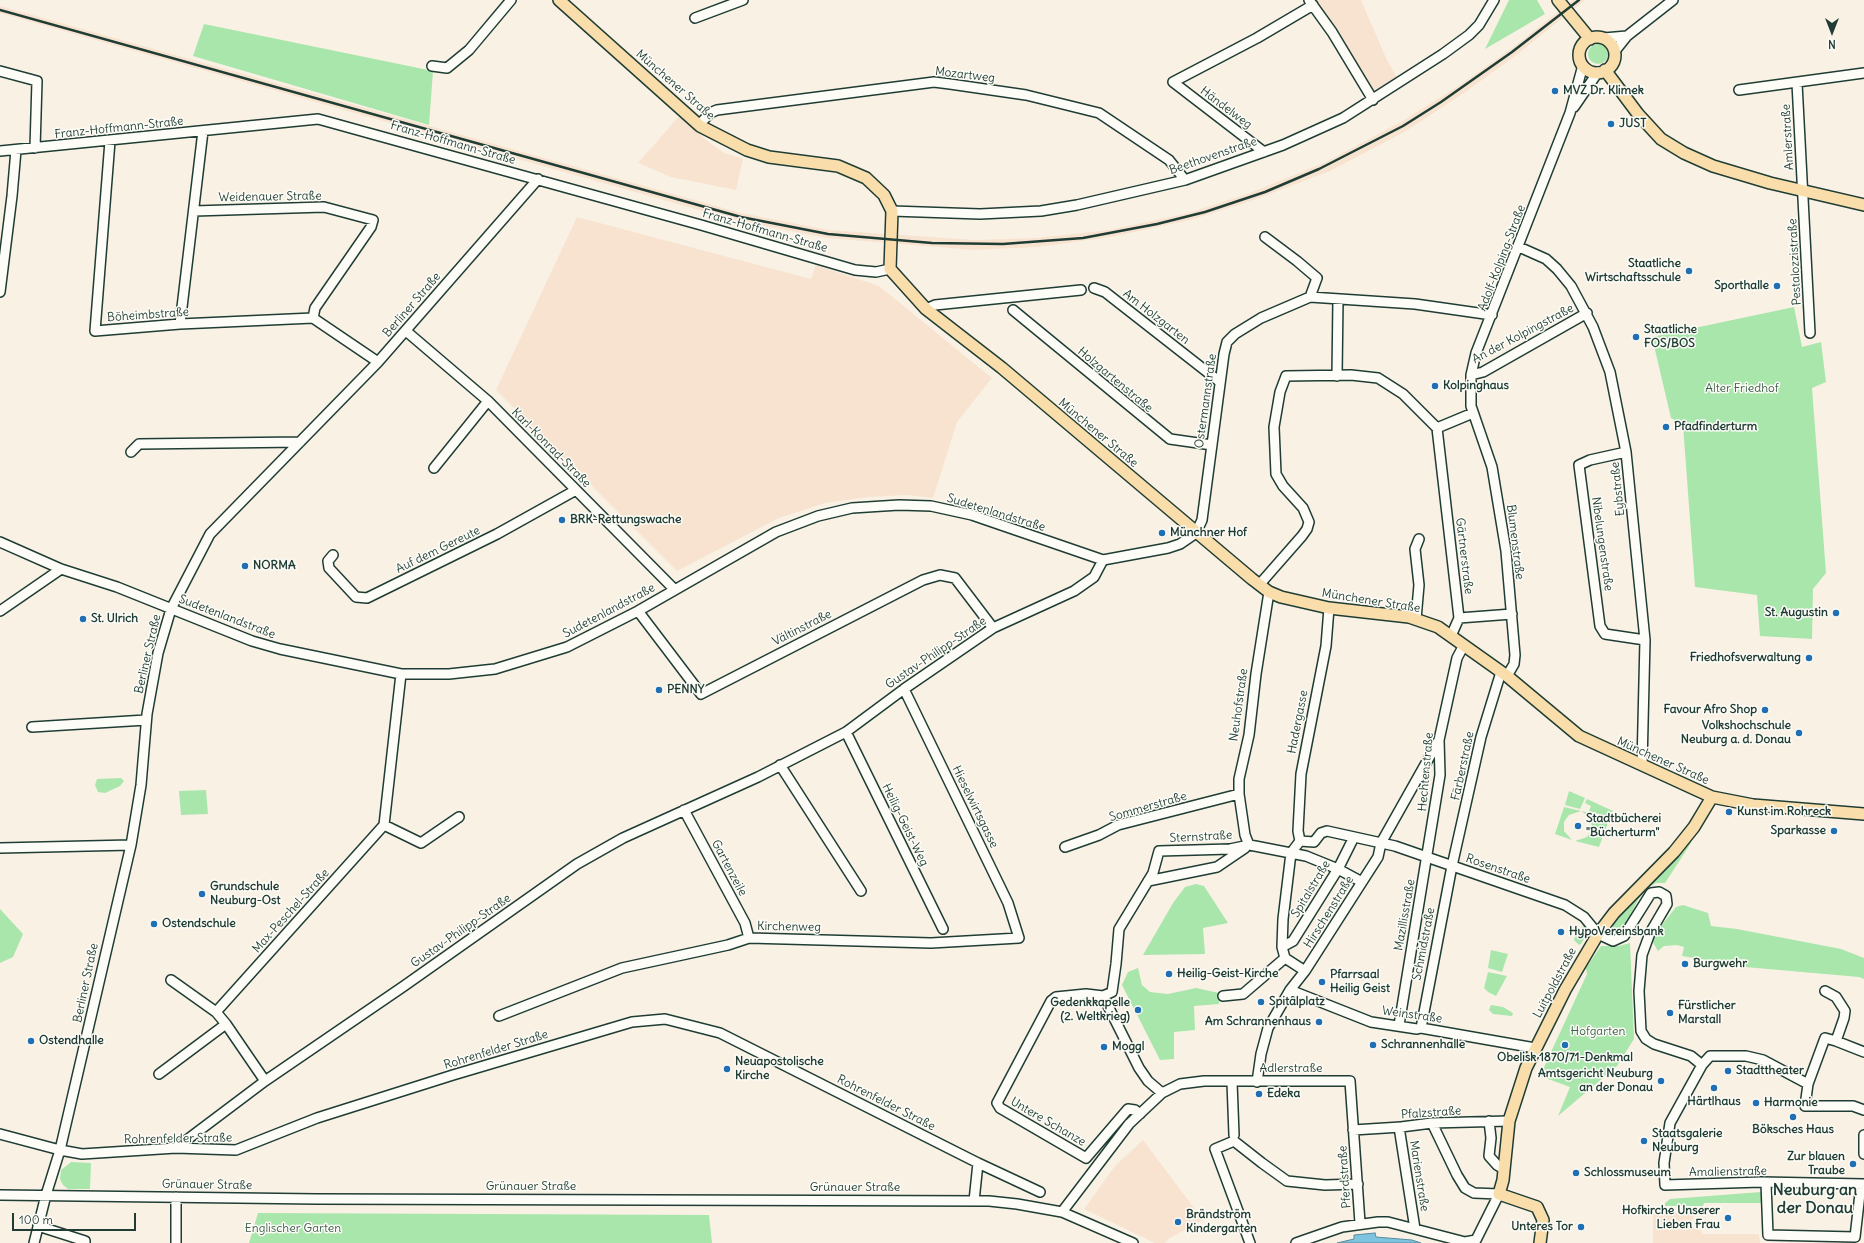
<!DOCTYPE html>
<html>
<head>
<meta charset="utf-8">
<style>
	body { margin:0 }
	#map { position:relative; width:1864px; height:1243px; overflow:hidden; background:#faf1e5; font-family:Delius,sans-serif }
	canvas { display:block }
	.north { position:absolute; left:1812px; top:12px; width:40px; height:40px; -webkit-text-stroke:3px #fdfcf7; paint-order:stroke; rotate:180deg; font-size:11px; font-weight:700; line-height:16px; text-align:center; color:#1f3d34 }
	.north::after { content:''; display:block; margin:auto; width:14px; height:18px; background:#1f3d34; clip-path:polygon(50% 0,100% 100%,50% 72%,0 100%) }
	.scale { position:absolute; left:12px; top:1213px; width:124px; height:18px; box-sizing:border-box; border:2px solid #1f3d34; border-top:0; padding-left:5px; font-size:12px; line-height:14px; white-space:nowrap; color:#1f3d34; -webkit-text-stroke:3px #fdfcf7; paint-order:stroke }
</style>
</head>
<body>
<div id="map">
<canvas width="1864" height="1243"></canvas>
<div class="north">N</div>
<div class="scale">100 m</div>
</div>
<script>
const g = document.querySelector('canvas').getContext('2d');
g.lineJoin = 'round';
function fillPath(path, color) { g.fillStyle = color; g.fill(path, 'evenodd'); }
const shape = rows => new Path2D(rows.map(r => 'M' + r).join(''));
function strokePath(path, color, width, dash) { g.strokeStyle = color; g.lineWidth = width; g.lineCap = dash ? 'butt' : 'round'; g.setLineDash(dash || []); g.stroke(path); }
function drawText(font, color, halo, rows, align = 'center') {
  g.font = font + ' Delius,sans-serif'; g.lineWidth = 3; g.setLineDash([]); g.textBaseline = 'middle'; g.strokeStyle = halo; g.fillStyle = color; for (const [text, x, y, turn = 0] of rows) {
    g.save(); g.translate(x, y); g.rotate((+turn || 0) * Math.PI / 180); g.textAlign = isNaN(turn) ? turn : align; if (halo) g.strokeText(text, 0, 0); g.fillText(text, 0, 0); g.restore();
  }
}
fillPath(shape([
	[1313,0,1361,0,1386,58,1398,80,1378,93,1372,92,1348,48],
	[1573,0,1585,0,1515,56,1464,93,1406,131,1330,171,1251,201,1190,220,1110,237,1037,247,974,250,827,238,738,221,0,13,0,6,741,213,828,230,975,240,1037,238,1109,230,1189,213,1250,193,1326,162,1401,122,1460,85,1511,49],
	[680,115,706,140,724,153,743,159,736,190,671,177,638,163],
	[577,217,811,279,816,265,879,286,992,378,957,422,933,498,907,495,868,497,825,503,779,518,677,571,496,390],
	[1143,1140,1203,1220,1168,1239,1165,1243,1155,1243,1084,1209,1115,1166],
	[1653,1213,1694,1213,1691,1224,1693,1228,1702,1231,1702,1234,1759,1234,1760,1243,1653,1243]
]), '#f7e3d0');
fillPath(shape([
	[1509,0,1537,0,1545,14,1485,49],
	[204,24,433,71,429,125,193,56],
	'1588 54a10 10 0 1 1 20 0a10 10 0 1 1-20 0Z',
	[1794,307,1802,347,1821,342,1826,382,1812,388,1826,573,1813,589,1812,639,1760,636,1757,595,1695,587,1683,425,1671,418,1652,337],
	[121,778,124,781,120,786,105,793,98,792,95,785,97,779],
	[206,790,208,814,181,815,179,791],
	[1569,791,1585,798,1580,809,1565,805],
	[1587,799,1613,811,1610,818,1589,811,1591,806,1585,803],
	[1564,807,1581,811,1569,815,1564,822,1564,831,1572,840,1555,834],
	[1582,811,1609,820,1599,847,1575,841,1587,837,1592,829,1591,820],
	[1691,840,1691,843,1665,883,1656,883,1647,888,1638,900,1623,929,1619,931,1612,930,1614,922,1681,853],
	[1196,884,1204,886,1228,923,1203,928,1205,954,1143,955,1173,903,1185,887],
	[1683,905,1708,913,1711,926,1737,929,1841,949,1864,958,1864,979,1859,977,1745,967,1746,961,1744,959,1738,960,1736,965,1682,956,1684,947,1677,945,1664,946,1658,951,1651,939,1676,907],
	[0,909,23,934,13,957,0,963],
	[1585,924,1587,928,1587,934,1581,944,1579,945,1574,940,1577,932],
	[1630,943,1634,1039,1617,1066,1558,1116,1570,1087,1540,1076,1587,974,1586,968,1601,946,1619,946],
	[1491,950,1508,954,1502,972,1488,968],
	[1138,968,1142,985,1150,992,1168,994,1196,988,1219,993,1219,1004,1194,1006,1195,1030,1174,1032,1174,1059,1160,1060,1122,985,1128,972],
	[1488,972,1507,976,1496,996,1488,992,1484,988],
	[1491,1005,1503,1007,1513,1013,1512,1016,1493,1014,1489,1010],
	[71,1162,91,1163,90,1189,68,1189,63,1185,60,1179,61,1170],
	[1761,1192,1761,1203,1704,1203,1703,1206,1665,1206,1665,1203,1670,1199],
	[258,1213,709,1215,712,1243,249,1243]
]), '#a9e6ac');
const water = shape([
	[1375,1233,1376,1237,1412,1240,1421,1243,1337,1243,1354,1239,1354,1235,1375,1233]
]);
fillPath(water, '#7ec3df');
strokePath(water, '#588d9b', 1);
const minor = shape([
	[1309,0,1332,32,1373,100],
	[695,18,743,0],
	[1604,38,1627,36],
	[1615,51,1627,36,1673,0],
	[432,66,447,68,469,50,511,0],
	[0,71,37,81,35,148],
	[1797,83,1810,333],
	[1739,90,1864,73],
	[1574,107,1598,72],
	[699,125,710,113,717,110,934,82,950,84,1026,95,1099,113,1169,160,1185,180],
	[110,141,95,331,180,324,313,318,378,362],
	[0,151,318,119,701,225,855,270,876,272,890,269],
	[1264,152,1173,82,1257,38,1313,5],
	[194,211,324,207,373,220,371,227,315,308,313,318],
	[892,211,980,214,1041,211,1077,205,1185,180,1283,145,1343,118,1443,54,1469,35,1479,25,1494,0],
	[1265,237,1297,261,1317,278,1310,297],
	[1519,247,1546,259,1557,269,1571,286,1593,327,1610,372,1626,452,1645,640,1642,765],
	[1094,288,1105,292,1220,382],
	[0,292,12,196,16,150],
	[926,309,935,305,1081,290],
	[1013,310,1170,439,1212,445],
	[180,324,203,131],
	[406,331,488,401,674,589],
	[1471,375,1483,372,1587,313],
	[1337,376,1338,299],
	[1437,428,1459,618,1451,636],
	[1437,428,1473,413],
	[131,452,139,444,300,442],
	[1626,452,1590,460,1579,465,1600,626,1605,634,1645,640],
	[434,468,488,401],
	[0,542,61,569,117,587,252,641,280,649,401,674,449,674,495,669,567,647,638,611,776,532,818,516,852,508,899,505,931,506,972,515,1103,560,1168,548,1180,544,1196,533,1202,520,1224,354,1227,342,1235,334,1261,318,1310,297,1415,304,1492,315],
	[333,555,328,561,329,568,356,597,367,598,497,534,576,490],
	[1259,585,1302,536,1307,529,1309,522,1303,508,1283,486,1276,474,1274,427,1280,392,1286,376,1351,375,1378,378,1403,394,1437,428],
	[0,611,61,569],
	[638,611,701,694,923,580,940,575,955,578,993,628],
	[1459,618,1512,614],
	[1416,619,1419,585,1415,549,1419,539],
	[401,674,384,825,421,843,459,817],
	[1507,676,1514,664,1515,655,1506,551,1492,467,1471,406,1471,375,1476,353,1570,113,1583,65],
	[32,727,146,720],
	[846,732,943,929],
	[780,765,861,891],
	[684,810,745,923,749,938],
	[1300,841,1298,831,1301,774,1326,646,1329,608],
	[1249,845,1245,835,1239,794,1239,779,1249,735,1256,674,1269,592],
	[1065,847,1099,835,1118,825,1239,794],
	[0,848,131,845],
	[1148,881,1217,867,1245,848],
	[1282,947,1293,941,1338,869,1354,837],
	[1305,971,1285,958,1282,947,1283,919,1291,853,1300,841,1314,842,1321,833,1327,831,1395,846,1565,905,1584,917,1598,934,1613,941,1624,936,1651,893,1659,892,1666,896,1667,904,1650,933,1642,955,1639,991,1641,1031,1646,1039,1654,1044,1691,1056,1702,1065],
	[171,980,216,1012,226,1024,265,1081],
	[1290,990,1371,1022,1417,1029,1421,1028,1535,1048],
	[1825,991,1836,997,1845,1011,1844,1018,1836,1041,1825,1038,1808,1084,1805,1106,1853,1106,1864,1110],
	[1103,996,1139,1068,1148,1081,1162,1093],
	[1223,996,1243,994,1285,958],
	[216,1012,384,825],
	[499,1016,622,968,728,945,749,938,931,943,1019,938,1008,903,904,689],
	[1399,1025,1440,775,1439,740,1457,658,1464,645],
	[1421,1028,1452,866,1481,737,1501,672],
	[1836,1041,1864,1052],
	[159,1074,226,1024],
	[1232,1082,1234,1135],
	[1257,1082,1261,1054,1268,1028,1290,990,1305,971,1378,857,1381,843,1439,740],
	[1808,1084,1763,1060,1746,1056,1710,1056,1702,1065,1670,1123,1664,1163,1665,1185,1761,1182,1864,1184],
	[1140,1114,1135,1110,1128,1109,1086,1158,1000,1108,997,1103,1051,1001,1056,997,1086,994,1103,996,1112,992,1116,964,1119,929,1153,873,1159,851,1230,849,1249,845,1255,846,1306,856,1338,869,1362,882],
	[1489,1121,1491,1138,1489,1156,1497,1165,1504,1169],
	[1399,1127,1415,1229],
	[1353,1130,1401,1127,1432,1123,1509,1121],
	[0,1134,60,1150,82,1154,176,1148,236,1150,317,1118,453,1075,632,1022,665,1019,720,1033,978,1163,974,1201],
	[1864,1135,1864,1154],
	[176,1148,265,1081,404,986,577,864,623,838,758,777,846,732,904,689,993,628,1074,591,1094,577,1103,560],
	[978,1163,1040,1192],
	[1766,1183,1768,1235,1855,1237,1861,1185],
	[0,1195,317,1199,989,1201,1017,1204,1062,1212,1133,1243],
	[1062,1212,1129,1124,1162,1093,1180,1084,1204,1081,1350,1081,1360,1223],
	[38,1226,85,1241,85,1243],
	[34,1243,46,1195,60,1150,131,845,141,785,147,714,158,653,171,609,210,534,378,362,538,179],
	[176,1243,176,1197],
	[1250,1243,1215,1149,1234,1141,1262,1163,1287,1181,1325,1185,1358,1184],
	[1296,1243,1342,1227,1378,1222,1388,1222,1465,1242,1476,1240,1499,1194,1474,1193,1465,1188,1457,1175,1432,1123]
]);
const major = shape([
	[559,0,700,126,747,150,769,157,838,166,866,178,884,195,892,211,890,269,926,309,1002,368,1252,579,1269,592,1281,597,1329,608,1409,617,1438,627,1507,676,1579,736,1712,797,1753,805,1864,814],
	[1558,0,1590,39],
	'1579 55a18 18 0 1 1 36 0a18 18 0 1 1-36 0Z',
	[1605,70,1638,114,1661,139,1684,153,1713,166,1770,183,1864,205],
	[1540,1243,1543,1220,1537,1207,1499,1194,1503,1180,1509,1121,1526,1068,1565,990,1598,934,1614,913,1674,852,1694,827,1712,797]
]);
strokePath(minor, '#1f3d34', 12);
strokePath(major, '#1f3d34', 14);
strokePath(minor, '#fdfcf7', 9);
strokePath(major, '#f9deab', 11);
strokePath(shape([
	[0,10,741,217,828,234,932,243,1003,244,1083,238,1157,224,1205,212,1265,192,1319,169,1403,126,1441,102,1512,52,1579,0]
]), '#1f3d34', 2.5);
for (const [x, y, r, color] of [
	[1555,91,4,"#1f6fb2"],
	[1611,124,4,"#1f6fb2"],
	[1689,271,4,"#1f6fb2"],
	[1777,286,4,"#1f6fb2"],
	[1636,337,4,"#1f6fb2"],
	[1435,386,4,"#1f6fb2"],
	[1666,427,4,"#1f6fb2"],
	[562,520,4,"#1f6fb2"],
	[1162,533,4,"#1f6fb2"],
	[245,566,4,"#1f6fb2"],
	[1836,613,4,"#1f6fb2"],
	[83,619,4,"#1f6fb2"],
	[1809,658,4,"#1f6fb2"],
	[659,690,4,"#1f6fb2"],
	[1765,710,4,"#1f6fb2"],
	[1799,733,4,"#1f6fb2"],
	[1729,812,4,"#1f6fb2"],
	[1578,826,4,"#1f6fb2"],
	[1834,831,4,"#1f6fb2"],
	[202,894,4,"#1f6fb2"],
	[154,924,4,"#1f6fb2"],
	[1561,932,4,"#1f6fb2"],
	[1685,964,4,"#1f6fb2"],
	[1169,974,4,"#1f6fb2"],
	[1322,982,4,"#1f6fb2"],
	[1261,1002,4,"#1f6fb2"],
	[1138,1010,4,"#1f6fb2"],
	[1670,1013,4,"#1f6fb2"],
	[1319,1022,4,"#1f6fb2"],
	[31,1041,4,"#1f6fb2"],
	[1373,1045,4,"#1f6fb2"],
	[1565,1045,4,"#1f6fb2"],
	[1104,1047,4,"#1f6fb2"],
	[727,1069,4,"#1f6fb2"],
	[1728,1071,4,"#1f6fb2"],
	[1661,1081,4,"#1f6fb2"],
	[1714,1088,4,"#1f6fb2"],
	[1259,1094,4,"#1f6fb2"],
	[1756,1103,4,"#1f6fb2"],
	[1793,1117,4,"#1f6fb2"],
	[1644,1141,4,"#1f6fb2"],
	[1853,1164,4,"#1f6fb2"],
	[1576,1173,4,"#1f6fb2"],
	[1728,1218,4,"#1f6fb2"],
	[1178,1222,4,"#1f6fb2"],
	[1581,1227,4,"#1f6fb2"]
]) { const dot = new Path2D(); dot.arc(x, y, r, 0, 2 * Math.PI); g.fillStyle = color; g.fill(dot); strokePath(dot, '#fdfcf7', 1.5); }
drawText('12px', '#1f3d34', '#fdfcf7', [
	["Mozartweg",965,75,7],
	["Münchener Straße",675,85,41],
	["Händelweg",1226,108,37],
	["Franz-Hoffmann-Straße",119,128,-6],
	["Amlerstraße",1788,137,-93],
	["Franz-Hoffmann-Straße",453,143,16],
	["Beethovenstraße",1213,156,-19],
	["Weidenauer Straße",270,197,-1],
	["Franz-Hoffmann-Straße",765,231,16],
	["Adolf-Kolping-Straße",1502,258,-69],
	["Pestalozzistraße",1795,262,-93],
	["Berliner Straße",412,305,-49],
	["Böheimbstraße",148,315,-4],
	["Am Holzgarten",1156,317,38],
	["An der Kolpingstraße",1523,334,-28],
	["Holzgartenstraße",1115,380,40],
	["Ostermannstraße",1206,401,-82],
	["Münchener Straße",1098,433,40],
	["Karl-Konrad-Straße",551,448,45],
	["Eybstraße",1618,489,-96],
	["Sudetenlandstraße",996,513,17],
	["Blumenstraße",1515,542,83],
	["Nibelungenstraße",1602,544,82],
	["Auf dem Gereute",438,550,-26],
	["Gärtnerstraße",1464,556,83],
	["Münchener Straße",1371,601,9],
	["Sudetenlandstraße",609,611,-28],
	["Sudetenlandstraße",227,617,21],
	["Vältinstraße",802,628,-27],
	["Gustav-Philipp-Straße",936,653,-34],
	["Berliner Straße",148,654,-77],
	["Neuhofstraße",1239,705,-82],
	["Hadergasse",1298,722,-79],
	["Münchener Straße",1663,761,24],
	["Färberstraße",1463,766,-78],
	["Hechtenstraße",1426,772,-85],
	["Hieselwirtsgasse",975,807,64],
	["Sommerstraße",1148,807,-16],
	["Heilig-Geist-Weg",905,825,64],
	["Sternstraße",1201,837,-3],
	["Gartenzeile",729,868,62],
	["Rosenstraße",1498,869,19],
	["Spitalstraße",1311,889,-59],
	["Max-Peschel-Straße",291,911,-48],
	["Hirschenstraße",1329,912,-58],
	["Mazillisstraße",1405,915,-80],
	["Kirchenweg",789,927,1],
	["Gustav-Philipp-Straße",461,931,-35],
	["Schmidstraße",1424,944,-79],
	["Berliner Straße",86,983,-78],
	["Luitpoldstraße",1555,983,-62],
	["Weinstraße",1412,1015,8],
	["Rohrenfelder Straße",496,1050,-17],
	["Adlerstraße",1291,1069],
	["Rohrenfelder Straße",886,1103,27],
	["Pfalzstraße",1431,1113,-4],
	["Untere Schanze",1048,1122,30],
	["Rohrenfelder Straße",178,1139,-1],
	["Amalienstraße",1728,1172,-1],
	["Marienstraße",1419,1176,81],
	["Pferdstraße",1345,1177,-94],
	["Grünauer Straße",207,1185,1],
	["Grünauer Straße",531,1187],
	["Grünauer Straße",855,1188]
]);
drawText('bold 12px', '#1f3d34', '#fdfcf7', [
	["MVZ Dr. Klimek",1563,91],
	["JUST",1619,124],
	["Staatliche",1681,264,"right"],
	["Wirtschaftsschule",1681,278,"right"],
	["Sporthalle",1769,286,"right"],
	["Staatliche",1644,330],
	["FOS/BOS",1644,344],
	["Kolpinghaus",1443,386],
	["Pfadfinderturm",1674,427],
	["BRK-Rettungswache",570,520],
	["Münchner Hof",1170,533],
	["NORMA",253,566],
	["St. Augustin",1828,613,"right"],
	["St. Ulrich",91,619],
	["Friedhofsverwaltung",1801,658,"right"],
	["PENNY",667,690],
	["Favour Afro Shop",1757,710,"right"],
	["Volkshochschule",1791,726,"right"],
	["Neuburg a. d. Donau",1791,740,"right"],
	["Kunst im Rohreck",1737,812],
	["Stadtbücherei",1586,819],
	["\"Bücherturm\"",1586,833],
	["Sparkasse",1826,831,"right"],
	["Grundschule",210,887],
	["Neuburg-Ost",210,901],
	["Ostendschule",162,924],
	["HypoVereinsbank",1569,932],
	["Burgwehr",1693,964],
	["Heilig-Geist-Kirche",1177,974],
	["Pfarrsaal",1330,975],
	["Heilig Geist",1330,989],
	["Spitalplatz",1269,1002],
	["Gedenkkapelle",1130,1003,"right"],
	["(2. Weltkrieg)",1130,1017,"right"],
	["Fürstlicher",1678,1006],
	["Marstall",1678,1020],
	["Am Schrannenhaus",1311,1022,"right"],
	["Ostendhalle",39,1041],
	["Schrannenhalle",1381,1045],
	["Moggl",1112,1047],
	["Obelisk 1870/71-Denkmal",1565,1058,"center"],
	["Neuapostolische",735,1062],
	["Kirche",735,1076],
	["Stadttheater",1736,1071],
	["Amtsgericht Neuburg",1653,1074,"right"],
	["an der Donau",1653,1088,"right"],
	["Edeka",1267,1094],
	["Härtlhaus",1714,1102,"center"],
	["Harmonie",1764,1103],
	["Böksches Haus",1793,1130,"center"],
	["Staatsgalerie",1652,1134],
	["Neuburg",1652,1148],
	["Zur blauen",1845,1157,"right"],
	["Traube",1845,1171,"right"],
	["Schlossmuseum",1584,1173],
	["Hofkirche Unserer",1720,1211,"right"],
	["Lieben Frau",1720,1225,"right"],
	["Brändström",1186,1215],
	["Kindergarten",1186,1229],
	["Unteres Tor",1573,1227,"right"]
], 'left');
drawText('12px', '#3b5f4c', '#fdfcf7', [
	["Alter Friedhof",1742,389],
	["Hofgarten",1598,1032],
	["Englischer Garten",293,1229]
]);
drawText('bold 16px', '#1f3d34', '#fdfcf7', [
	["Neuburg an",1815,1190],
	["der Donau",1815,1208]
]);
</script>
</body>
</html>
